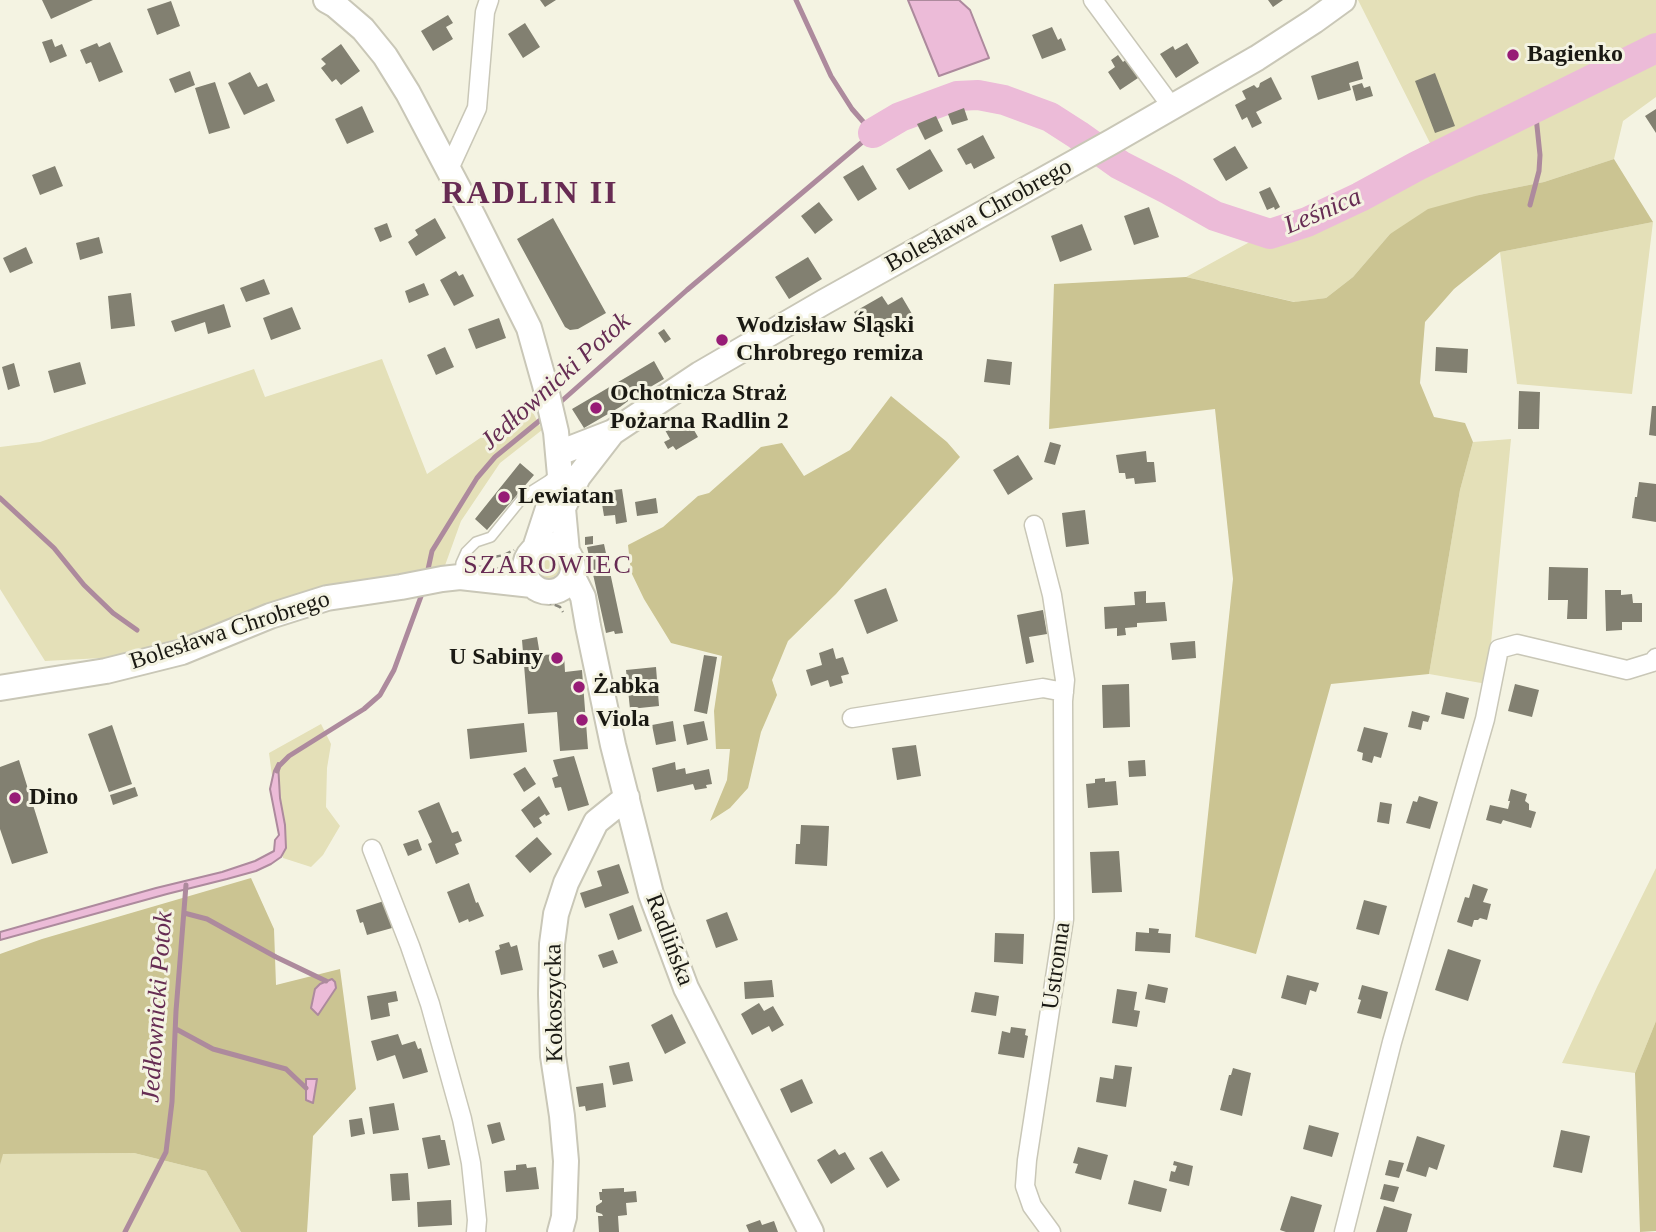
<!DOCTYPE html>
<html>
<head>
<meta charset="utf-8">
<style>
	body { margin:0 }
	canvas { display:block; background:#f4f3e2 }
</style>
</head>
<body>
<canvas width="1656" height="1232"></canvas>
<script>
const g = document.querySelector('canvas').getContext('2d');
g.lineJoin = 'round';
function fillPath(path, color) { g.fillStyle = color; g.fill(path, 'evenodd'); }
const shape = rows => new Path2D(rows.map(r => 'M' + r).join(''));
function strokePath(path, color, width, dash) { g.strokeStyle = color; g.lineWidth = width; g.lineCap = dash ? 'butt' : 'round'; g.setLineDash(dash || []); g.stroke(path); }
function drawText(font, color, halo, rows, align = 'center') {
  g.font = font + ' Georgia,serif'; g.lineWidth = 6; g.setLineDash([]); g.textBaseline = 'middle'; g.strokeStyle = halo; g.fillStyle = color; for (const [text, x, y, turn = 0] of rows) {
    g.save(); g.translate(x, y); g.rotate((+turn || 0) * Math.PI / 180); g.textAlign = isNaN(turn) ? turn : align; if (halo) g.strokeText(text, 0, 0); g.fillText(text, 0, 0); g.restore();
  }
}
fillPath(shape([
	[1358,0,1656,0,1656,97,1623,121,1614,159,1544,182,1479,195,1390,234,1353,277,1326,298,1295,302,1186,277,1430,143],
	[1653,222,1632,394,1517,384,1500,252],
	[382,359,427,474,529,405,542,430,500,463,461,521,443,571,341,586,121,657,45,661,0,589,0,447,40,442,254,369,265,397],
	[1511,439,1487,684,1429,674,1460,490,1473,442],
	'536 566a12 12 0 1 1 24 0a12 12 0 1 1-24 0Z',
	[321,724,331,744,327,768,326,807,340,826,323,855,311,867,283,858,269,753],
	[1656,868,1656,1021,1635,1073,1562,1063,1597,987],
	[134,1153,206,1171,241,1232,0,1232,0,1165,2,1154]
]), '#e4e0b8');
fillPath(shape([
	[1614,159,1653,222,1500,252,1454,289,1425,322,1420,383,1434,417,1465,423,1473,442,1460,490,1429,674,1331,684,1256,954,1195,937,1233,579,1215,409,1049,429,1054,284,1186,277,1294,302,1326,298,1353,277,1390,234,1428,209,1479,195,1544,182],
	[891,396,947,442,960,457,887,537,836,594,788,641,772,680,777,695,761,732,748,788,730,808,710,821,727,780,730,749,716,749,714,711,722,656,671,643,644,599,631,572,628,545,663,527,698,496,709,493,761,447,782,443,804,476,850,450],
	[251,878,274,929,276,985,340,969,356,1089,313,1136,307,1232,241,1232,206,1171,134,1153,3,1154,0,1165,0,954,42,939],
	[1656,1021,1656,1231,1640,1232,1635,1073]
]), '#cbc492');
const water = shape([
	[908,0,959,0,970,10,989,58,939,76,908,0],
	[278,763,280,798,285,825,286,848,281,857,271,864,256,871,227,879,167,894,0,940,0,932,156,888,222,872,255,861,274,851,275,840,279,835,270,789,274,771,278,763],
	[332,979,335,982,336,988,318,1015,311,1008,315,989,320,984,332,979],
	[306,1079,317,1079,313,1103,306,1100,306,1079]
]);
fillPath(water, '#ecbbd8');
strokePath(water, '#ad8a9d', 2);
strokePath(shape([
	[1530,205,1539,171,1540,155,1535,107],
	[556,406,687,290,873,133,852,109,831,76,796,0],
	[0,498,54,548,84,585,113,613,137,630],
	[427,574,432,551,477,478,495,457,544,417],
	[277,771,279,766,289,756,364,709,380,695,394,670,423,591],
	[184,913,207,919,276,957,326,981],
	[176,1029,213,1049,286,1069,306,1088],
	[125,1232,166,1152,172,1102,176,1011,186,885]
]), '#ad8a9d', 5);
strokePath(shape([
	[873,133,900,117,957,96,978,95,1004,100,1050,117,1078,135,1120,165,1169,190,1215,216,1270,234,1307,222,1360,197,1417,166,1656,48]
]), '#ecbbd8', 30);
fillPath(shape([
	[42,0,93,0,51,19],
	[540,0,556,0,545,7],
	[1268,0,1283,0,1273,7],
	[171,1,180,26,157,35,147,9],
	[448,15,453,23,446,27,453,39,433,51,421,31],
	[525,23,540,47,523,58,508,34],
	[1052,27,1058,40,1061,38,1066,50,1042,59,1032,35],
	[52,39,55,47,62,44,67,56,50,63,42,42],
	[110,42,123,72,99,82,91,62,86,64,80,50,97,43,99,47],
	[1187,43,1199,63,1176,78,1160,54,1173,46,1175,50],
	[341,44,360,71,341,85,336,79,332,82,321,68,326,64,321,59],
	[1118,55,1123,62,1128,58,1141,76,1120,90,1108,72,1115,67,1111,60],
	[1358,61,1363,79,1349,83,1351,90,1318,100,1311,76],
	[190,71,195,85,175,93,169,79],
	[250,72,258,87,267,83,275,101,244,115,228,83],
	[1435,73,1455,126,1435,133,1415,81],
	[1271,77,1282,99,1256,112,1262,123,1252,128,1247,117,1242,120,1235,105,1246,99,1242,91,1254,85,1257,88,1259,87,1260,83],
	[215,82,230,128,209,134,195,88],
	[1362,83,1364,88,1370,86,1373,96,1356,101,1352,86],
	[362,106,374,132,347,144,335,119],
	[964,108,968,120,952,125,948,114],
	[1656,109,1656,133,1645,116],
	[936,116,943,131,925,140,917,124],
	[983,135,995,158,974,169,971,163,966,165,957,149],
	[1235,146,1248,168,1226,181,1213,159],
	[930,149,943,171,909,190,896,169],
	[863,165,877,189,858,201,843,177],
	[55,166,63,186,40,195,32,175],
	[1270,187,1280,207,1275,210,1274,207,1267,210,1259,192],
	[819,202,833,220,815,234,801,216],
	[1149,207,1159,237,1134,245,1124,216],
	[435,218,446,238,416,256,408,242,418,235,415,230],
	[553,218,606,313,578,329,570,330,565,327,517,239],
	[387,223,392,237,380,242,374,228],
	[1082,224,1092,250,1060,262,1051,236],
	[99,237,103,253,80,260,76,243],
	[26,247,33,263,10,273,3,258],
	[808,257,822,279,789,299,775,277],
	[456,271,459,276,463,274,474,296,454,306,440,280],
	[264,279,270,294,246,302,240,288],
	[424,283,429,295,409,303,405,291],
	[131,293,135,326,111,329,108,296],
	[882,296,888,305,902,297,915,319,886,336,879,323,865,331,854,312],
	[224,304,231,327,208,334,205,322,175,332,171,321],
	[292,307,301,329,271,340,263,318],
	[499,318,506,338,476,349,468,329],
	[664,329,671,339,665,343,658,333],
	[445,347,454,367,436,375,427,355],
	[1436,347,1468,349,1467,373,1435,371],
	[987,359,1012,362,1010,385,984,382],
	[654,361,664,379,628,400,628,401,620,407,584,428,572,409],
	[80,362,86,384,54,393,48,371],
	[14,363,20,386,8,390,2,367],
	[1519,391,1540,392,1539,429,1518,429],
	[1652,406,1656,406,1656,436,1649,435],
	[687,418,698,437,676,450,673,446,668,449,664,442,670,439,665,430],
	[1050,442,1061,445,1055,465,1044,462],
	[1146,451,1147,462,1154,462,1156,482,1135,484,1134,478,1126,479,1125,473,1119,473,1116,455],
	[1018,455,1033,479,1008,495,993,470],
	[520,463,534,475,487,530,475,519],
	[1639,482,1656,484,1656,522,1632,518,1635,497,1637,497],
	[622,489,627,522,616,524,615,515,604,516,600,492],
	[656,498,658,513,637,516,635,502],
	[1085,510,1089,544,1066,547,1062,513],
	[593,536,593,544,585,545,585,537],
	[604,544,623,633,615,634,614,631,606,633,587,547],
	[1549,567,1588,568,1587,619,1567,619,1568,600,1548,600],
	[886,588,898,621,867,634,854,600],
	[1605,590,1621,590,1621,595,1632,594,1633,603,1642,603,1642,622,1622,622,1622,630,1606,631],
	[1146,591,1146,603,1165,602,1167,621,1137,623,1137,627,1125,628,1126,635,1117,636,1117,628,1105,629,1104,607,1135,605,1134,592],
	[1043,610,1047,634,1029,637,1034,662,1026,664,1017,615],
	[537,637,540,655,564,654,565,672,582,670,588,749,560,751,557,712,528,714,522,640],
	[1195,641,1196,658,1172,660,1170,643],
	[833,648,836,659,843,657,849,674,841,676,843,683,830,687,828,680,811,686,806,670,822,665,819,653],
	[704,655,717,657,707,714,694,711],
	[656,667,659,706,630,709,626,670],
	[1129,684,1130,727,1103,728,1102,685],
	[1515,684,1539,690,1532,717,1508,711],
	[1446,692,1469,698,1464,719,1441,714],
	[1412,711,1430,716,1428,722,1423,721,1421,730,1408,727],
	[673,721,676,741,656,745,652,725],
	[704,721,708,740,687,745,683,725],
	[524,723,527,752,470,759,467,729],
	[112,725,132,784,109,792,88,734],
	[1364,727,1388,733,1381,758,1374,756,1372,763,1362,760,1363,753,1357,751],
	[916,745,921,776,897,780,892,748],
	[574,756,589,805,568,811,561,787,555,788,552,778,558,776,553,760],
	[19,760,48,853,12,864,0,829,0,767],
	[1145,760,1146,776,1129,777,1128,761],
	[675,762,676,770,685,768,686,774,709,769,712,784,706,785,707,788,695,790,693,784,657,792,652,768],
	[525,767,536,784,524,792,513,774],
	[1105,778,1105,782,1116,781,1118,805,1088,808,1086,784,1095,783,1095,779],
	[135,787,138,796,113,805,110,795],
	[1511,789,1527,794,1525,801,1529,804,1529,810,1536,812,1531,828,1503,820,1501,824,1486,820,1490,805,1508,809,1510,801,1508,801],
	[539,796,550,814,546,816,545,814,539,818,542,823,534,828,521,810],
	[1419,796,1438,802,1430,829,1406,823,1413,801,1417,802],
	[439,802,452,833,458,831,462,841,455,844,459,854,436,864,428,844,432,842,418,811],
	[1380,802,1392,804,1389,824,1377,822],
	[801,825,829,826,827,866,795,864,796,844,800,844],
	[537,837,552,854,530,873,515,856],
	[418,839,422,850,408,856,403,844],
	[1119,851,1122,892,1092,893,1090,852],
	[619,864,629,893,585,908,580,893,602,886,597,871],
	[469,883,476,903,478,902,484,916,469,922,468,919,459,923,447,892],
	[1473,884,1488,889,1483,902,1491,904,1487,920,1480,918,1478,920,1474,920,1472,927,1457,922,1465,897,1469,898],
	[1364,900,1387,906,1379,935,1356,929],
	[384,901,392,928,367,935,363,922,360,923,356,910],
	[633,905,642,931,618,940,609,914],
	[727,912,738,940,716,948,706,920],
	[1149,928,1159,929,1158,933,1171,934,1170,953,1135,951,1136,932,1149,933],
	[995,933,1024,934,1023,964,994,962],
	[509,942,511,947,517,945,523,970,501,975,495,951,500,949,499,945],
	[1448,949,1481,960,1468,1001,1435,990],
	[613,950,618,963,603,968,598,955],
	[1287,975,1319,983,1316,992,1310,990,1306,1005,1281,998],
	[772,980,774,997,745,999,744,982],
	[1148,984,1168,988,1165,1003,1145,999],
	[1362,985,1388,992,1381,1019,1357,1013,1361,1000,1358,999],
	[1117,989,1137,992,1134,1010,1140,1011,1137,1027,1112,1023],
	[396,991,398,1001,388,1003,390,1016,371,1020,367,996],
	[975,992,999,996,996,1016,971,1012],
	[759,1003,764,1011,773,1006,784,1025,772,1032,769,1026,752,1035,741,1014],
	[672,1014,686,1043,665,1054,651,1025],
	[1011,1027,1026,1029,1025,1035,1028,1036,1024,1058,998,1054,1002,1031,1010,1033],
	[398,1034,402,1045,415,1041,418,1049,421,1048,428,1072,403,1079,395,1055,377,1061,371,1041],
	[629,1062,633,1081,613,1085,609,1066],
	[1115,1065,1132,1067,1126,1107,1096,1102,1100,1077,1113,1079],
	[1233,1068,1251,1073,1242,1116,1220,1110,1229,1075,1231,1075],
	[802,1079,813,1103,791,1113,780,1089],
	[603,1083,606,1107,586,1111,585,1106,579,1107,576,1087],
	[394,1103,399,1130,373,1134,369,1107],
	[362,1118,365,1134,351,1137,349,1120],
	[500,1122,505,1140,492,1144,487,1125],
	[1309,1125,1339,1133,1332,1157,1303,1149],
	[1561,1130,1590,1136,1582,1173,1553,1167],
	[440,1135,441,1140,445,1140,450,1165,428,1169,422,1138],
	[1417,1136,1445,1145,1437,1170,1429,1167,1426,1177,1406,1171],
	[1078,1147,1108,1155,1101,1180,1075,1173,1078,1164,1073,1163],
	[835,1149,839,1155,845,1152,855,1169,831,1184,817,1160],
	[882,1151,900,1180,887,1188,869,1158],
	[1389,1160,1404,1163,1399,1178,1385,1175],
	[1174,1161,1193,1166,1189,1186,1169,1181,1171,1171,1175,1172,1177,1166,1173,1165],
	[526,1164,527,1168,536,1167,539,1189,506,1192,504,1171,516,1170,516,1165],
	[408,1173,410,1200,392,1201,390,1174],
	[1134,1180,1167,1189,1161,1212,1128,1204],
	[1384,1184,1399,1187,1394,1202,1380,1199],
	[624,1188,624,1192,636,1191,637,1202,626,1203,627,1215,618,1216,619,1232,599,1232,598,1216,603,1216,602,1214,596,1212,596,1206,602,1202,602,1200,600,1200,599,1192,602,1192,602,1189],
	[1291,1196,1322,1205,1314,1232,1286,1232,1280,1230],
	[451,1200,452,1225,418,1227,417,1202],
	[1384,1206,1412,1214,1407,1232,1376,1232],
	[760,1220,762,1225,774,1221,778,1232,749,1232,746,1225]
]), '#828071');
const lane = shape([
	[460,575,461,563,466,552,476,542,491,537,525,495,552,478]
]);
const street = shape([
	[1093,0,1172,107],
	[449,169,477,108,485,12,489,0],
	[1034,525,1052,595,1065,680,1063,701,1064,919,1027,1160,1025,1186,1032,1206,1051,1232],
	[852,718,1043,688,1064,692],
	[372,849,410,946,430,1004,462,1119,471,1163,477,1220,476,1232],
	[1344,1232,1392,1042,1485,719,1499,649,1517,644,1627,670,1653,662,1656,658]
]);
const secondary = shape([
	[326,0,335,5,363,29,385,56,408,93,473,216,529,328,545,385,556,432,567,552],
	[559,453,613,432,700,374,824,302,1113,141,1257,58,1314,21,1343,0],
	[563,508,578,477,612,433],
	'525 568a24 24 0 1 1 48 0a24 24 0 1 1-48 0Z',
	[535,548,556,484],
	[572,575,583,597,588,626,613,745,651,894,686,988,811,1232],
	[0,688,106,671,182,652,270,616,327,598,401,587,442,579,460,577,532,585],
	[560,1232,564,1217,566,1161,562,1116,553,1056,551,994,552,944,556,914,566,883,596,822,627,797]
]);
strokePath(lane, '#c9c7b7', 12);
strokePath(street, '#c9c7b7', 21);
strokePath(secondary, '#c9c7b7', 28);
strokePath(shape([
	[494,557,504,555,514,550],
	[545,601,560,607,563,612]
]), '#89887d', 2.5, [7, 3.5]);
strokePath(lane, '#fff', 9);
strokePath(street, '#fff', 18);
strokePath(secondary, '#fff', 24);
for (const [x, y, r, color] of [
	[1513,55,7,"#971c76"],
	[722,340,7,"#971c76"],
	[596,408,7,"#971c76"],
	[504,497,7,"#971c76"],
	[557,658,7,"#971c76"],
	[579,687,7,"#971c76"],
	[582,720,7,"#971c76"],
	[15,798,7,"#971c76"]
]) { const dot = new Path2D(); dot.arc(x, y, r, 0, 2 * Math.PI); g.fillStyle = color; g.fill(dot); strokePath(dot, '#f4f3e2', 2.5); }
drawText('bold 24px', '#1a1913', '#f4f3e2', [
	["Bagienko",1527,55],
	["Wodzisław Śląski",736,326],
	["Chrobrego remiza",736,354],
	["Ochotnicza Straż",610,394],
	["Pożarna Radlin 2",610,422],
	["Lewiatan",518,497],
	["U Sabiny",543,658,"right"],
	["Żabka",593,687],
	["Viola",596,720],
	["Dino",29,798]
], 'left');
drawText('24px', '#1a1913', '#f4f3e2', [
	["Bolesława Chrobrego",979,216,-29],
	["Bolesława Chrobrego",230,631,-18],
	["Radlińska",669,940,69],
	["Ustronna",1057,966,-82],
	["Kokoszycka",555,1003,-91]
]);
drawText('italic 26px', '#662c53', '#f4f3e2', [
	["Leśnica",1323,212,-23],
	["Jedłownicki Potok",556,382,-42],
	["Jedłownicki Potok",158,1007,-86]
]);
g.letterSpacing = '2px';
drawText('26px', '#672b53', '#f4f3e2', [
	["SZAROWIEC",548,566]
]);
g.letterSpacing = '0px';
g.letterSpacing = '2px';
drawText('bold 32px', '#672b53', '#f4f3e2', [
	["RADLIN II",530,195]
]);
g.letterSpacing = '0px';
</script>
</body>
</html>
